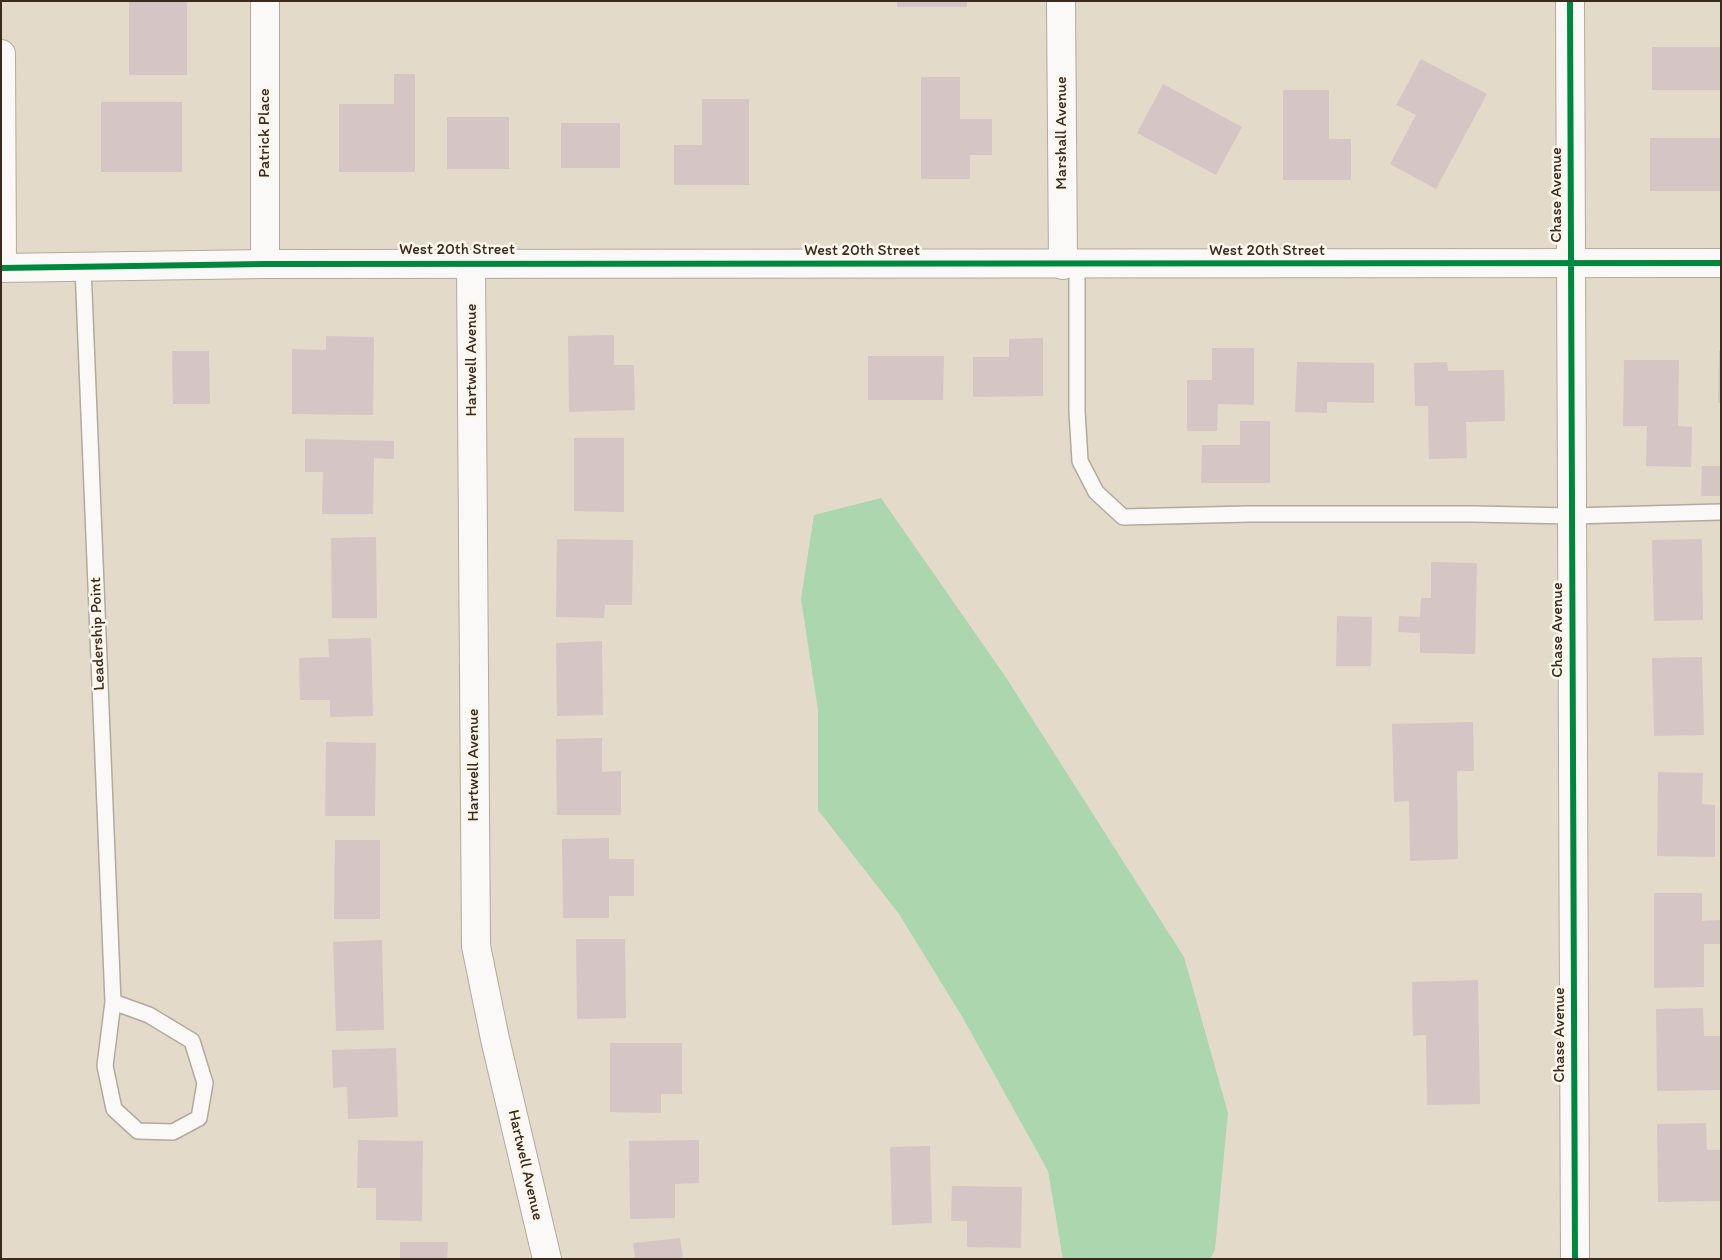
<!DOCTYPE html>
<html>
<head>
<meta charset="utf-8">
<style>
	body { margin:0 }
	#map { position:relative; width:1722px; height:1260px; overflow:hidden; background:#e4dac9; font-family:Itim,sans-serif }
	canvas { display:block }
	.frame { position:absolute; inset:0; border:2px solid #3b2a1e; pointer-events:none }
</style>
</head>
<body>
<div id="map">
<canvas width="1722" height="1260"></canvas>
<div class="frame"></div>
</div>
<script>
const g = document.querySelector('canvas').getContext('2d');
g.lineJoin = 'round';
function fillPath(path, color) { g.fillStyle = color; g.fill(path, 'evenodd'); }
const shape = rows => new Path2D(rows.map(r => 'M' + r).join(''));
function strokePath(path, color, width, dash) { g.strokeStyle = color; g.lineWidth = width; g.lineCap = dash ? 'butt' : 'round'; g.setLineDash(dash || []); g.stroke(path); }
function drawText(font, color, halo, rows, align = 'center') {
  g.font = font + ' Itim,sans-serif'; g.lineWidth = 5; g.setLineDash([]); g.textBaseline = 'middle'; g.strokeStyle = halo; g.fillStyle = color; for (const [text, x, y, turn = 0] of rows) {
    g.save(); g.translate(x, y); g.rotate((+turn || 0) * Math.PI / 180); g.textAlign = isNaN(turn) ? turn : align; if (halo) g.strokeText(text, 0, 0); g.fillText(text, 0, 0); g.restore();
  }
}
fillPath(shape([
	[881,498,1005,676,1184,957,1228,1113,1215,1249,1211,1258,1063,1259,1048,1171,963,1018,899,914,818,810,818,710,801,599,814,515]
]), '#abd6ae');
fillPath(shape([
	[129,1,187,1,187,75,129,75],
	[897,1,967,1,967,7,897,7],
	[1652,47,1721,47,1721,90,1652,90],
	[1421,59,1487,94,1436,189,1390,164,1416,115,1396,105],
	[394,74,415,74,415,172,339,172,339,104,394,104],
	[921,77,960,77,960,119,992,119,992,155,970,155,970,179,921,179],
	[1163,84,1242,127,1216,175,1137,133],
	[1283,90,1329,90,1329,139,1351,139,1351,180,1283,180],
	[702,99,749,99,749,185,674,185,674,145,702,145],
	[101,102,182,102,182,172,101,172],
	[447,117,509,117,509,169,447,169],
	[561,123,620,123,620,168,561,168],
	[1650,138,1721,138,1721,191,1650,191],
	[614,335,614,365,634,365,635,410,569,412,568,336],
	[326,336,374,337,373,415,292,414,292,349,326,350],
	[1043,338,1043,396,973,397,973,357,1009,357,1009,339],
	[1212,348,1254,348,1254,405,1218,404,1217,431,1187,431,1187,380,1212,380],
	[172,351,209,351,210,404,173,404],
	[1719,351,1721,351,1721,403,1718,403],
	[868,356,944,356,943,400,868,400],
	[1624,360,1679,360,1678,426,1692,427,1691,467,1646,466,1647,426,1623,426],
	[1297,362,1374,363,1374,403,1327,402,1327,413,1295,412],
	[1447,362,1448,371,1504,370,1505,421,1466,422,1467,458,1429,459,1428,406,1415,406,1414,363],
	[1240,421,1270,421,1270,483,1201,483,1202,445,1240,445],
	[574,438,624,438,624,512,574,511],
	[305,439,394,441,394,459,374,458,373,514,322,514,323,472,305,472],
	[1702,466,1721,466,1721,496,1701,496],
	[376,537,377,618,332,618,331,538],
	[557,539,633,540,632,605,605,605,604,618,556,617],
	[1702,539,1703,620,1654,621,1652,540],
	[1431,562,1477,563,1475,654,1420,653,1420,633,1398,632,1399,616,1420,617,1421,598,1431,598],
	[1337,616,1372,617,1371,666,1336,666],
	[371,638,373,716,330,717,330,700,300,700,299,658,329,657,328,639],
	[602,641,603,715,557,716,556,643],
	[1702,657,1704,735,1654,736,1652,658],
	[1473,722,1474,771,1457,771,1458,859,1410,861,1409,801,1394,802,1392,724],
	[602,738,602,772,621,771,621,815,557,815,556,739],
	[326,742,376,743,375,816,325,816],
	[1658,772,1703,773,1702,804,1715,805,1715,857,1657,856],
	[609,838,609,859,634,859,634,896,609,896,609,918,563,918,562,839],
	[335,840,380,840,380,919,334,919],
	[1654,893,1702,893,1702,921,1720,920,1721,944,1704,944,1704,987,1654,988],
	[576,939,625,939,626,1018,577,1019],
	[382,940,384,1030,336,1031,333,942],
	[1478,980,1480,1104,1427,1105,1426,1035,1413,1036,1412,982],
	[1703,1008,1704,1036,1721,1036,1721,1090,1657,1091,1656,1009],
	[610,1043,682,1043,682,1094,661,1094,661,1113,610,1112],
	[396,1048,398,1117,348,1119,347,1087,333,1088,332,1050],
	[1706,1123,1707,1150,1720,1150,1721,1201,1658,1202,1657,1124],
	[358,1140,423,1141,422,1221,376,1220,376,1188,357,1188],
	[699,1140,699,1183,675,1184,675,1218,630,1219,629,1141],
	[930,1146,932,1223,892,1225,890,1147],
	[952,1186,1022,1187,1021,1248,967,1247,967,1221,951,1221],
	[680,1238,683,1259,635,1259,633,1243],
	[400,1242,448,1242,447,1259,400,1259]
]), '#d6c5c5');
const lane = shape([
	[1077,265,1077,411,1080,461,1096,492,1123,517,1249,514,1473,514,1571,516,1721,512],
	[83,267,113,1002,105,1066,114,1109,138,1131,173,1132,199,1118,205,1083,192,1041,149,1015,113,1002]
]);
const street = shape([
	[265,1,265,264],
	[1061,1,1063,265],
	[1570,1,1575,1259],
	[1,54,2,268],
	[471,264,476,946,495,1039,547,1259]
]);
const secondary = shape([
	[1,268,265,264,1721,263]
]);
strokePath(lane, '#b2aa9e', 18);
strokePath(street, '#b2aa9e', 30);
strokePath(secondary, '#b2aa9e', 30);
strokePath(lane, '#fbf9f7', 15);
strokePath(street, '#fbf9f7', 28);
strokePath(secondary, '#fbf9f7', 28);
strokePath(shape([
	[1570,1,1575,1259],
	[1,268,265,264,1721,263]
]), '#00873e', 6);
drawText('16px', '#3b2a1e', '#fbf7ec', [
	["Patrick Place",265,133,-90],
	["Marshall Avenue",1062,133,-90],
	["Chase Avenue",1557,195,-90],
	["West 20th Street",457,250],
	["West 20th Street",862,251],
	["West 20th Street",1267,251],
	["Hartwell Avenue",472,360,-90],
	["Chase Avenue",1558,630,-90],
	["Leadership Point",98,634,-92],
	["Hartwell Avenue",474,765,-90],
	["Chase Avenue",1560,1035,-90],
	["Hartwell Avenue",525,1165,77]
]);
</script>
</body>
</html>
